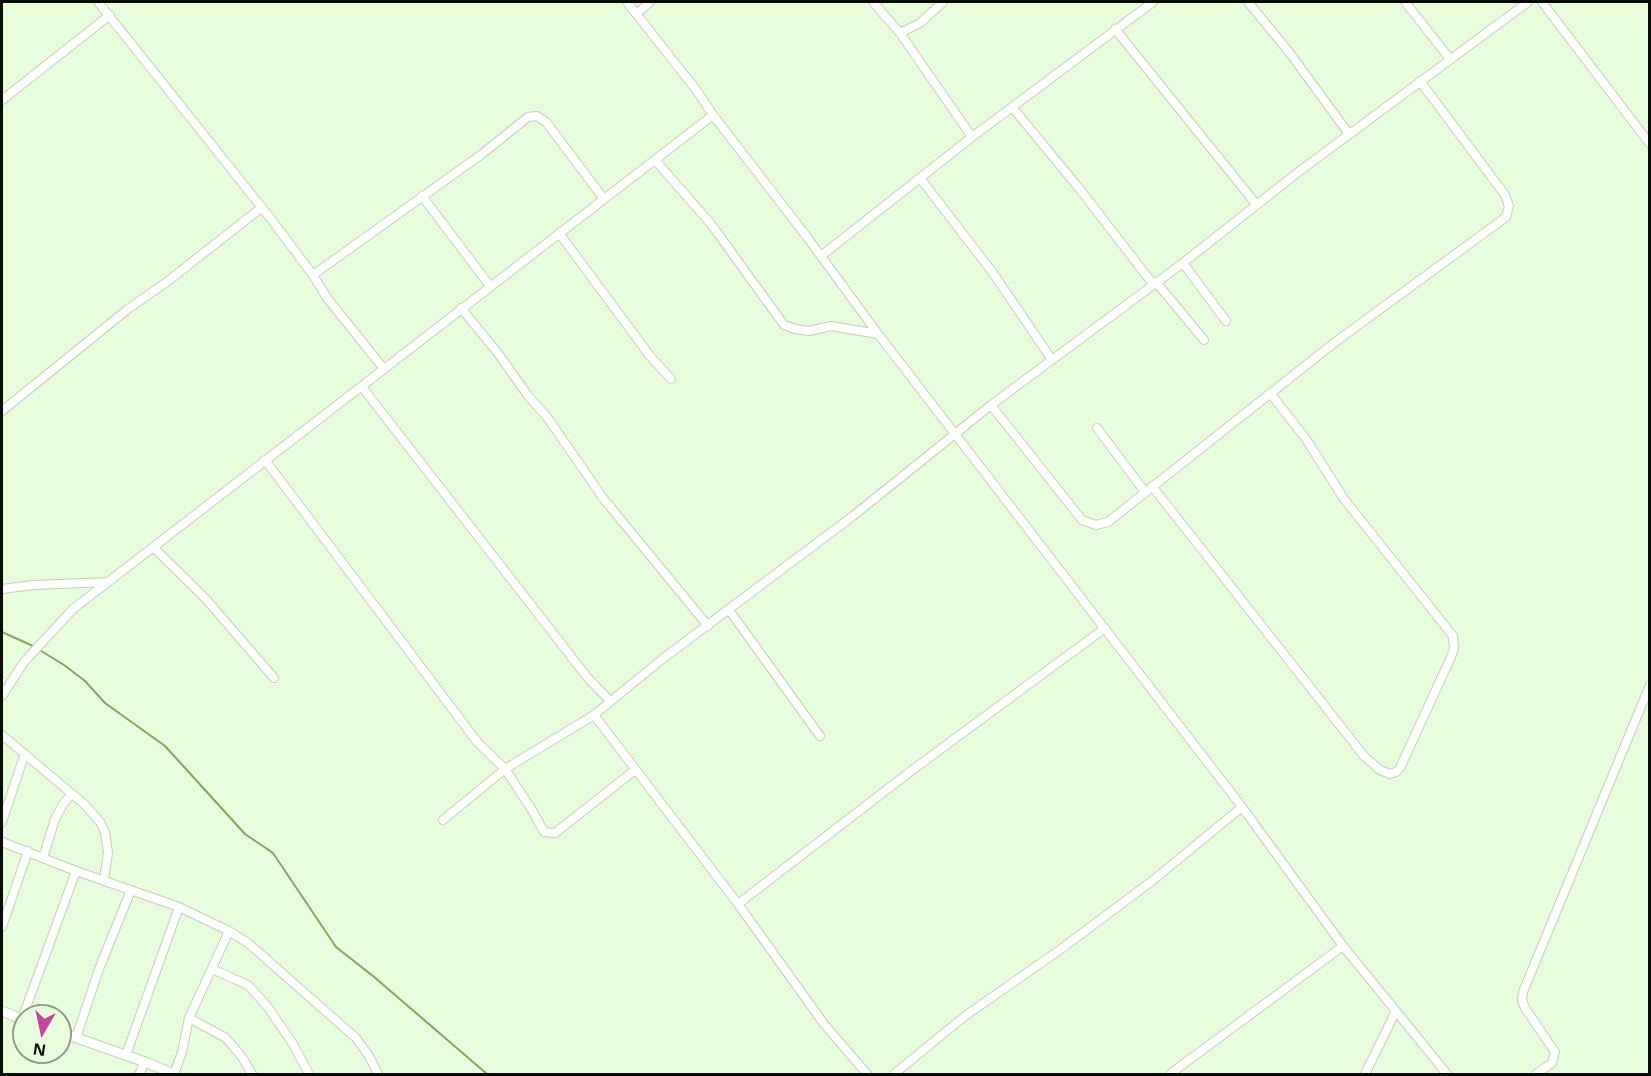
<!DOCTYPE html>
<html>
<head>
<meta charset="utf-8">
<style>
	body { margin:0 }
	#map { position:relative; width:1651px; height:1076px; overflow:hidden; background:#eafcde; font-family:"Open Sans",sans-serif }
	canvas { display:block }
	.frame { position:absolute; inset:0; border:3px solid #080e05; pointer-events:none }
	.north { position:absolute; left:12px; top:1004px; width:60px; height:60px; box-sizing:border-box; background:#eafcde; border:2px solid #909d87; border-radius:50%; rotate:189deg; font-size:16px; font-weight:700; line-height:24px; text-align:center; color:#080e05 }
	.north::after { content:''; display:block; margin:auto; width:21px; height:27px; background:#c3489a; clip-path:polygon(50% 0,100% 100%,50% 72%,0 100%) }
</style>
</head>
<body>
<div id="map">
<canvas width="1651" height="1076"></canvas>
<div class="frame"></div>
<div class="north">N</div>
</div>
<script>
const g = document.querySelector('canvas').getContext('2d');
g.lineJoin = 'round';
const shape = rows => new Path2D(rows.map(r => 'M' + r).join(''));
function strokePath(path, color, width, dash) { g.strokeStyle = color; g.lineWidth = width; g.lineCap = dash ? 'butt' : 'round'; g.setLineDash(dash || []); g.stroke(path); }
strokePath(shape([
	[2,632,33,646,64,665,85,681,105,703,165,746,245,834,273,853,336,947,373,976,487,1074]
]), '#7dac5a', 2);
const minor = shape([
	[98,2,271,219,313,275,327,298,384,369],
	[627,2,697,91,713,115,807,237,878,334,1242,807,1343,946,1447,1074],
	[873,2,900,33,920,23,943,2],
	[1248,2,1289,52,1349,134],
	[1405,2,1450,59],
	[1542,2,1650,144],
	[636,14,650,2],
	[1115,29,1256,204],
	[900,33,972,137],
	[2,100,110,15],
	[1012,107,1078,187,1153,284],
	[655,160,711,224,784,325,795,329,809,331,831,326,878,334],
	[920,178,993,273,1052,360],
	[422,196,490,286],
	[559,233,650,356,671,379],
	[821,256,972,137,1153,2],
	[1183,263,1226,321],
	[313,275,482,154,528,117,537,116,546,122,604,199],
	[1156,282,1204,340],
	[461,308,497,352,529,397,547,417,603,498,708,626],
	[362,387,587,677,610,701],
	[991,405,1082,520,1096,525,1108,522,1334,343,1506,217,1509,206,1505,195,1420,81],
	[2,411,128,309,168,281,261,208],
	[1097,428,1145,492],
	[265,460,478,743,505,769,532,810,544,832,555,833,635,770],
	[1152,486,1364,756,1380,770,1390,774,1396,772,1400,768,1451,657,1454,649,1453,636,1344,499,1306,439,1270,393],
	[153,547,205,598,274,678],
	[2,589,34,585,108,582],
	[729,610,820,736],
	[2,696,24,662,73,609,713,115],
	[594,715,738,904,824,1024,867,1074],
	[2,735,84,804,100,822,105,832,108,853,104,880],
	[443,820,505,769,594,715,661,660,853,516,991,405,1183,263,1297,173,1528,2],
	[2,822,24,756],
	[2,842,76,871,179,907,229,931,248,943,356,1038,369,1056,378,1074],
	[43,858,55,819,63,804,71,795],
	[738,904,915,768,1105,628],
	[2,927,28,851],
	[212,969,248,985,267,1006,293,1044,309,1074],
	[189,1018,226,1038,242,1057,252,1074],
	[22,1019,76,871],
	[76,1038,99,969,131,890],
	[126,1055,179,907],
	[139,1074,145,1062],
	[174,1074,182,1052,189,1018,229,931],
	[894,1074,965,1016,1061,949,1152,881,1242,807],
	[1170,1074,1343,946],
	[1365,1074,1396,1011],
	[1536,1074,1552,1063,1555,1052,1525,1008,1522,1000,1523,992,1650,685]
]);
const major = shape([
	[2,1011,24,1020],
	[60,1032,145,1062,174,1074]
]);
strokePath(minor, '#c0d2b6', 10);
strokePath(major, '#c0d2b6', 11);
strokePath(minor, '#fff', 8);
strokePath(major, '#fff', 9);
</script>
</body>
</html>
